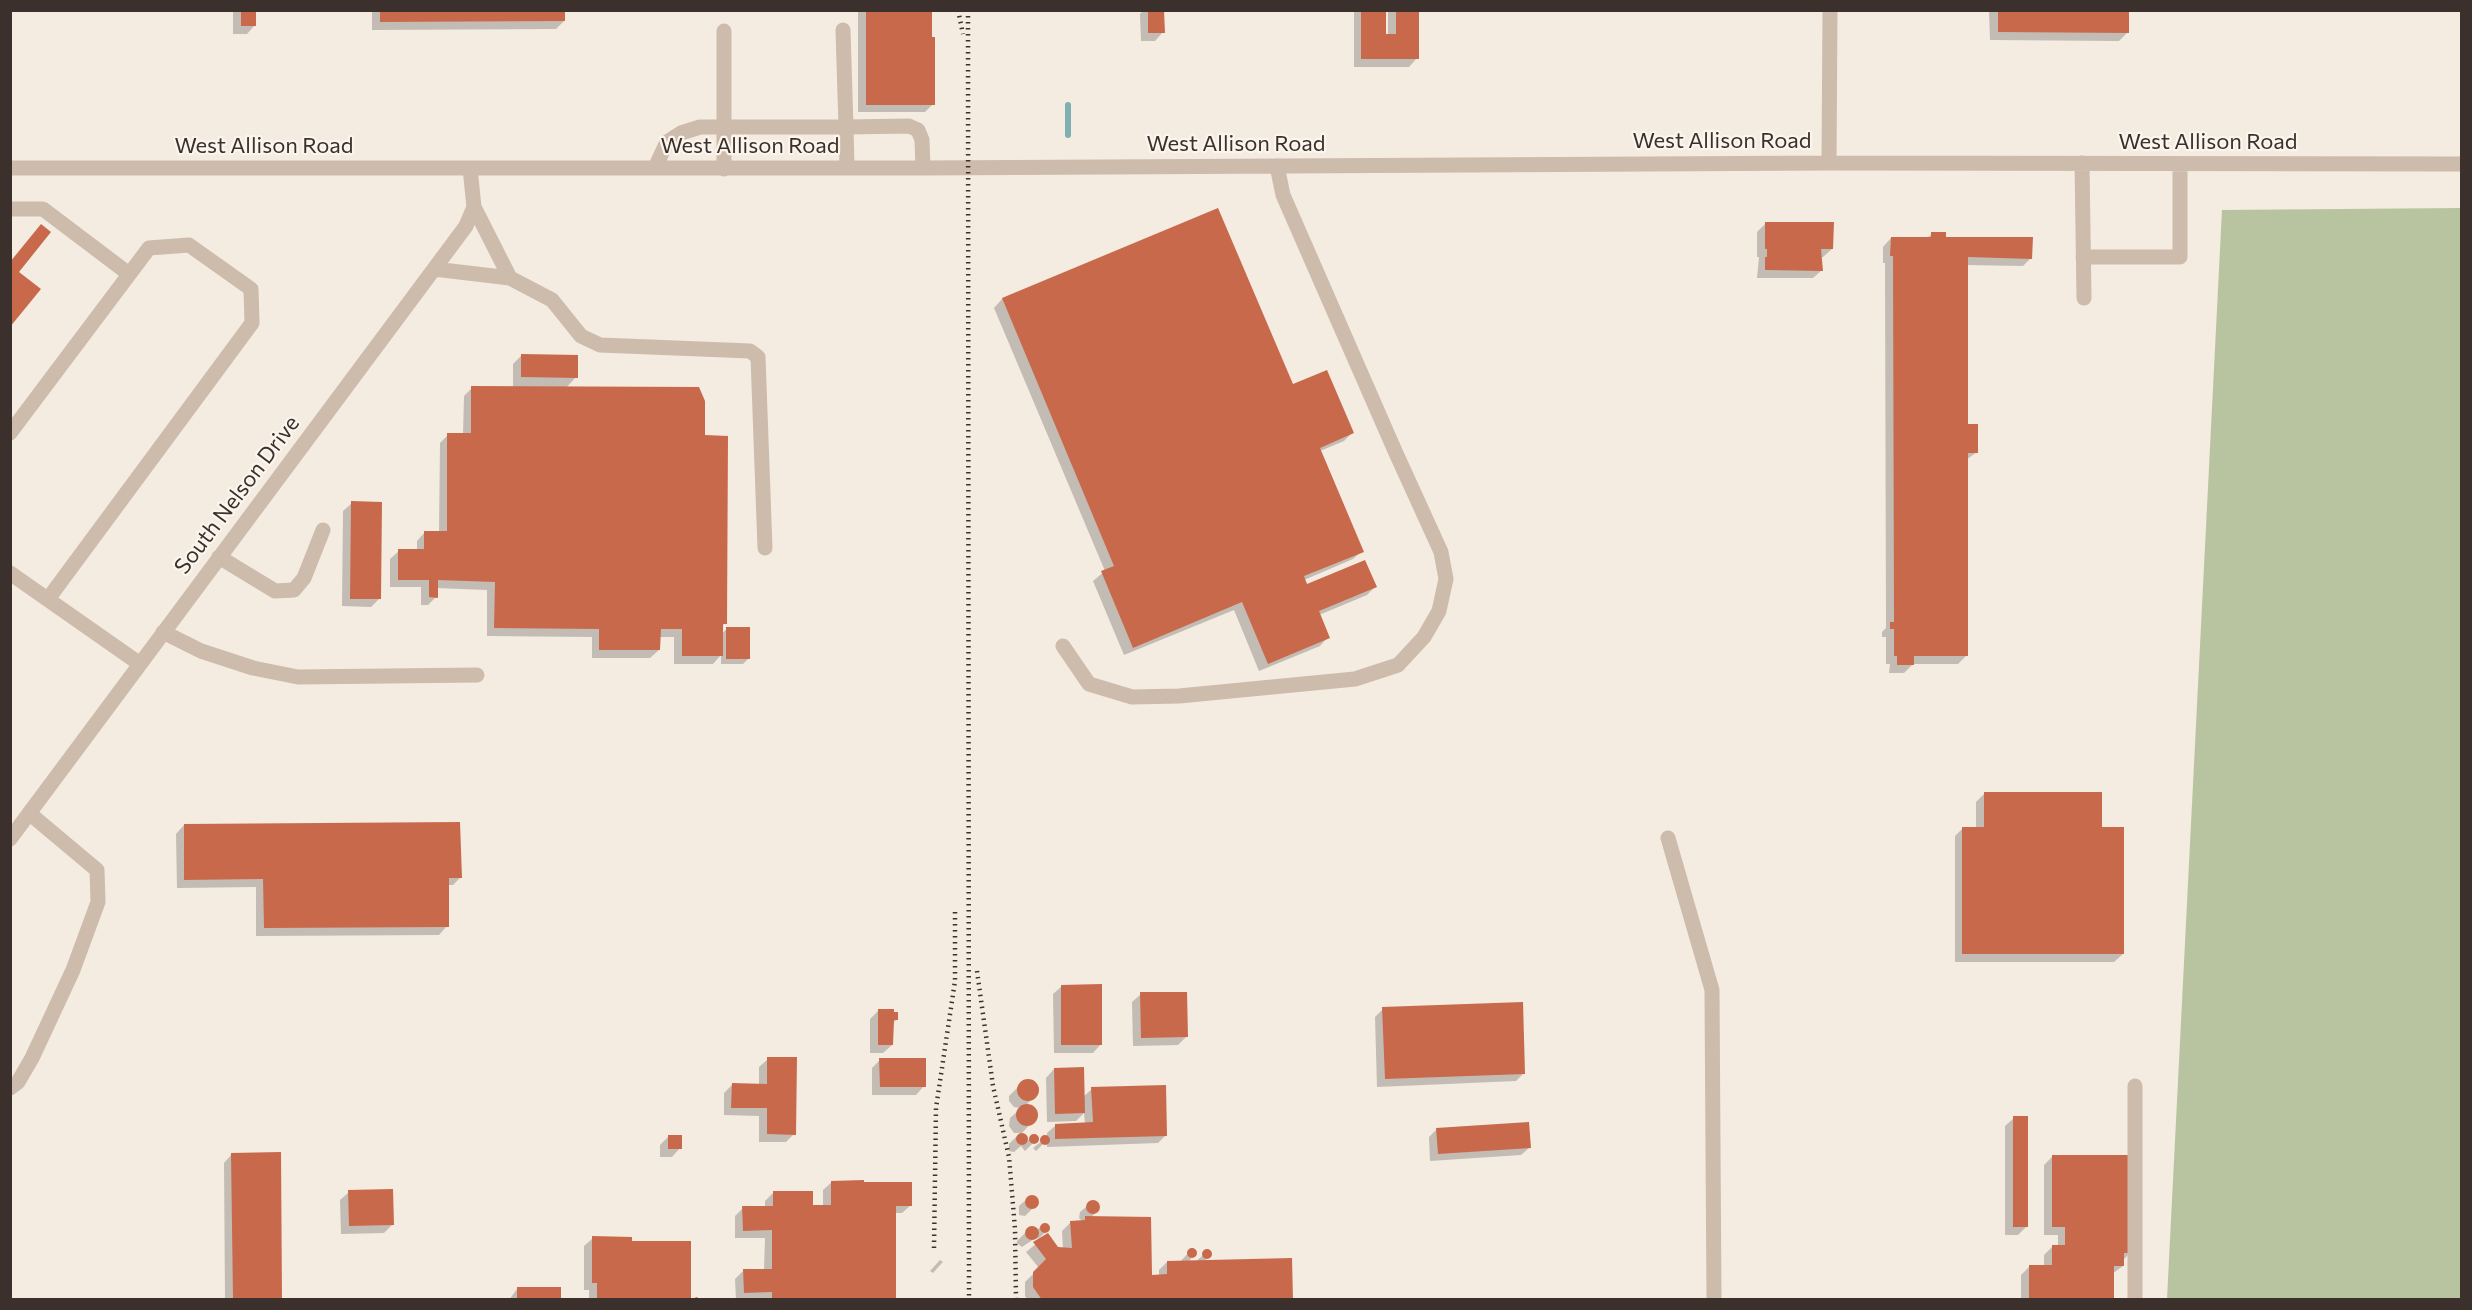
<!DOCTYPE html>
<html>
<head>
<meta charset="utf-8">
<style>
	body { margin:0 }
	#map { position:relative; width:2472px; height:1310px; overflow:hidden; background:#f4ebe1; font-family:Commissioner,sans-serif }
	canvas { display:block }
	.frame { position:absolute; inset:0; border:12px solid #3b302b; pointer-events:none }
</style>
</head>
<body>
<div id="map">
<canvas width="2472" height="1310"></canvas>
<div class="frame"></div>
</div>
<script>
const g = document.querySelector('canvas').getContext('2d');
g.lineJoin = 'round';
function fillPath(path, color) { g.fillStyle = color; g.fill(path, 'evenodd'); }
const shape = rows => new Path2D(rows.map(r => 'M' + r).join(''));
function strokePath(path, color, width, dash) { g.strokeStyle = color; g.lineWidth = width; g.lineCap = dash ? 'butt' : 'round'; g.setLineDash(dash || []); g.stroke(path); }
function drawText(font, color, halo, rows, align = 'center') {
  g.font = font + ' Commissioner,sans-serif'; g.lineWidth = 4.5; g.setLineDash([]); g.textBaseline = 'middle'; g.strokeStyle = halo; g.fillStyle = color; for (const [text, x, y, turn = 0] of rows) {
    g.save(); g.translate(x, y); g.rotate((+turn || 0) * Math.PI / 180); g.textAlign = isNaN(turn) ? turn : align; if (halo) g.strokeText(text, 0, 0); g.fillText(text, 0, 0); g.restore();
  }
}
fillPath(shape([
	[2461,208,2461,1299,2167,1299,2222,210]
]), '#b8c4a0');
fillPath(shape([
	[233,10,255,10,255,25,247,34,233,34],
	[372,10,564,10,564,21,556,29,372,30],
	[858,10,931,10,933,104,925,112,858,112],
	[1144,10,1163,10,1163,32,1155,41,1141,41,1140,14],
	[1354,10,1384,10,1384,36,1388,36,1388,10,1417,10,1417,58,1409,67,1354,67],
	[1989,10,2127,10,2127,33,2119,41,1990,40],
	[1218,210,1292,386,1352,433,1344,441,1320,451,1362,551,1353,559,1304,580,1306,586,1375,587,1367,595,1319,615,1328,637,1320,646,1259,671,1234,610,1124,655,1093,581,1105,571,994,308,1002,299],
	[1766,223,1832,249,1823,257,1820,257,1822,270,1813,278,1757,278,1759,257,1757,257,1757,232],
	[1932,234,2031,258,2023,266,1966,265,1966,426,1977,452,1966,460,1966,656,1958,664,1913,664,1904,673,1889,673,1890,664,1886,664,1886,637,1882,637,1882,632,1886,628,1885,263,1883,263,1883,247,1891,238,1927,238],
	[521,356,576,377,566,388,704,437,725,623,721,628,721,634,727,629,748,659,743,664,721,664,721,655,713,664,674,664,674,637,659,637,659,650,650,658,592,658,592,637,487,636,487,590,436,588,436,597,428,605,421,605,421,587,390,587,390,559,399,551,417,551,417,541,425,532,439,532,440,443,448,435,463,435,464,396,472,388,513,388,513,364],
	[352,503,380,598,371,607,342,606,343,511],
	[1985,793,2100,828,2123,954,2114,962,1955,962,1955,836,1963,828,1976,828,1976,802],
	[184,825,461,877,453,885,447,885,447,926,439,935,256,936,256,887,177,888,176,834],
	[1062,986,1101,1044,1093,1053,1054,1053,1053,994],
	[1141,994,1186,1037,1178,1045,1133,1046,1132,1002],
	[1383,1009,1524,1073,1516,1081,1377,1087,1375,1017],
	[879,1010,897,1019,892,1024,892,1045,883,1053,870,1053,870,1019],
	[768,1059,794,1134,786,1142,759,1142,759,1116,724,1115,724,1093,732,1085,759,1085,759,1067],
	[880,1060,924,1086,916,1095,872,1095,872,1068],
	[1054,1069,1083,1097,1092,1089,1166,1135,1158,1143,1047,1147,1047,1140,1036,1151,1033,1148,1047,1137,1047,1133,1056,1125,1085,1124,1084,1113,1076,1121,1047,1122,1046,1078],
	[1024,1081,1032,1081,1037,1088,1036,1095,1026,1105,1036,1110,1036,1118,1021,1134,1026,1138,1022,1145,1033,1136,1037,1139,1025,1151,1021,1146,1014,1152,1009,1151,1009,1144,1020,1133,1014,1133,1009,1126,1010,1118,1021,1108,1014,1107,1009,1101,1009,1096],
	[2014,1118,2026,1227,2018,1235,2005,1235,2005,1126],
	[1437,1129,1530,1147,1521,1155,1430,1161,1429,1137],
	[669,1136,680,1148,672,1157,660,1157,660,1145],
	[232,1154,281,1300,225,1300,224,1163],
	[2052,1157,2130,1253,2123,1260,2123,1266,2112,1274,2112,1300,2021,1300,2021,1275,2029,1267,2044,1267,2044,1255,2052,1247,2058,1247,2058,1235,2044,1235,2044,1165],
	[832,1182,911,1205,902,1213,895,1213,894,1300,736,1300,735,1279,744,1270,764,1270,765,1238,735,1238,735,1216,743,1208,765,1208,765,1201,773,1193,812,1207,823,1207,823,1190],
	[349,1192,392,1225,384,1233,341,1234,340,1200],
	[1034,1196,1038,1202,1034,1207,1025,1216,1019,1215,1019,1206,1028,1198],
	[1092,1202,1095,1202,1099,1208,1091,1218,1150,1276,1159,1276,1159,1270,1167,1262,1180,1262,1190,1251,1195,1252,1189,1262,1195,1262,1208,1251,1210,1256,1204,1261,1291,1300,1028,1300,1025,1296,1025,1282,1039,1268,1026,1252,1047,1235,1057,1249,1063,1249,1062,1231,1071,1222,1083,1222,1079,1218,1080,1212],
	[1042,1225,1047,1226,1048,1230,1039,1238,1034,1239,1022,1247,1017,1243,1017,1241,1031,1227,1037,1230],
	[593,1238,689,1300,589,1300,589,1290,584,1290,584,1246],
	[940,1260,943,1262,941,1264,933,1273,930,1271],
	[517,1289,559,1300,509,1300]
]), '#0003');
strokePath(shape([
	[1068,105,1068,135]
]), '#7fb0b2', 6);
fillPath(shape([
	[241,10,256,10,256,26,241,26],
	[380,10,565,10,565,21,380,22],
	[866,10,932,10,932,37,935,37,935,105,866,105],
	[1148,10,1164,10,1165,33,1148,33],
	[1361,10,1386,10,1386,34,1396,34,1396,10,1419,10,1419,59,1361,59],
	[1998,10,2129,10,2129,33,1998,32],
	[1218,208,1293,384,1327,370,1354,433,1320,448,1364,552,1304,576,1307,584,1365,560,1377,587,1319,611,1330,638,1268,664,1242,602,1133,648,1101,571,1114,566,1002,298],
	[1765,222,1834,222,1833,249,1821,249,1823,271,1765,270,1765,257,1767,257,1767,249,1765,249],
	[41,224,51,232,19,272,41,289,10,327,10,262],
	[1931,232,1946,232,1946,237,2033,237,2032,259,1968,257,1968,424,1978,424,1978,453,1968,453,1968,656,1914,656,1914,665,1897,665,1897,656,1894,656,1894,629,1890,629,1890,622,1894,622,1893,256,1890,256,1891,237,1931,237],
	[521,354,578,355,578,378,521,377],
	[471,386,699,387,705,401,705,435,728,436,727,624,723,624,723,656,682,656,682,629,661,629,660,650,599,650,599,629,494,628,495,582,438,580,438,598,429,597,429,580,398,580,398,549,424,549,424,531,447,531,447,433,471,433],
	[351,501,382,502,381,599,350,599],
	[726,627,750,627,750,659,726,659],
	[1984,792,2102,792,2102,827,2124,827,2124,954,1962,954,1962,827,1984,827],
	[460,822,462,878,449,878,449,927,264,928,263,879,184,880,184,824],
	[1102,984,1102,1045,1061,1045,1061,985],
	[1140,992,1187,992,1188,1037,1141,1038],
	[1523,1002,1525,1074,1385,1079,1382,1007],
	[878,1009,894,1009,894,1012,898,1012,898,1020,894,1020,893,1045,878,1045],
	[767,1057,797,1057,796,1135,767,1134,767,1108,731,1108,732,1083,767,1084],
	[879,1058,926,1058,926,1087,880,1087],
	[1084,1067,1085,1113,1055,1114,1054,1068],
	'1017 1090a11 11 0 1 1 22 0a11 11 0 1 1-22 0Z',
	[1166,1085,1167,1136,1055,1139,1055,1124,1093,1122,1091,1087],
	'1016 1115a11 11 0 1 1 22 0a11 11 0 1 1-22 0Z',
	[2013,1116,2028,1116,2028,1227,2013,1227],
	[1529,1122,1531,1148,1438,1154,1436,1128],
	'1016 1139a6 6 0 1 1 12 0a6 6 0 1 1-12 0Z',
	'1029 1139a5 5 0 1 1 10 0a5 5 0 1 1-10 0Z',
	[668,1135,682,1135,682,1149,668,1149],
	'1040 1140a5 5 0 1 1 10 0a5 5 0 1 1-10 0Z',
	[281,1152,282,1300,233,1300,231,1153],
	[2052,1155,2131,1155,2131,1253,2124,1253,2124,1266,2114,1266,2114,1300,2029,1300,2029,1265,2052,1265,2052,1245,2065,1245,2065,1227,2052,1227],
	[864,1180,864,1182,912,1182,912,1206,896,1206,896,1300,772,1300,772,1292,744,1293,743,1269,772,1269,772,1230,743,1231,742,1206,773,1206,773,1191,813,1191,813,1205,831,1205,831,1181],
	[393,1189,394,1225,349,1226,348,1190],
	'1025 1202a7 7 0 1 1 14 0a7 7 0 1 1-14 0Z',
	'1086 1207a7 7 0 1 1 14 0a7 7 0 1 1-14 0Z',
	[1085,1216,1151,1217,1152,1275,1167,1274,1167,1261,1292,1258,1293,1300,1042,1300,1033,1287,1033,1272,1046,1259,1033,1242,1048,1233,1058,1247,1072,1248,1070,1221,1085,1220],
	'1040 1228a5 5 0 1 1 10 0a5 5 0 1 1-10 0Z',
	'1025 1233a7 7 0 1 1 14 0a7 7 0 1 1-14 0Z',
	[592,1236,632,1237,632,1241,691,1241,691,1299,697,1297,700,1300,597,1300,597,1283,592,1283],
	'1187 1253a5 5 0 1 1 10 0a5 5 0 1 1-10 0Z',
	'1202 1254a5 5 0 1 1 10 0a5 5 0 1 1-10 0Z',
	[517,1287,561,1287,561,1300,517,1300]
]), '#c8694b');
strokePath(shape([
	[724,31,724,169],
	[1829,163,1830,10],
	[2082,163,2084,298],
	[10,168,923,168,1829,163,2462,164],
	[655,168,667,142,681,133,700,127,846,127,843,30],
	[847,168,846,127,909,126,918,130,922,140,923,168],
	[10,209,43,209,129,274],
	[2083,257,2180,257,2180,164],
	[434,269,510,278,474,207],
	[510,278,552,300,581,336,600,345,750,351,758,357,765,548],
	[10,433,149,248,189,245,251,289,252,323,48,599],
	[219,557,275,591,294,590,304,578,323,530],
	[10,573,140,664],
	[163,632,201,651,253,668,298,677,477,675],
	[1063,646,1089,684,1132,697,1179,696,1355,679,1398,665,1424,637,1439,611,1446,579,1441,552,1395,451,1283,195,1277,166],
	[1668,838,1712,990,1714,1300],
	[10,839,466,226,474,207,470,168],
	[2135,1086,2135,1300],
	[10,1088,18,1082,32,1058,73,970,98,902,97,870,29,813]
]), '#cdbbac', 15);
strokePath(shape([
	[958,10,963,34],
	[968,10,969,1300],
	[977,971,993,1086,1009,1157,1015,1229,1016,1300],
	[934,1248,936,1108,955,981,955,912]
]), '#3b302b', 4.5, [1.5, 4.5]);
drawText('22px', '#3b302b', '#fbf5ee', [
	["West Allison Road",1722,141],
	["West Allison Road",2208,142],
	["West Allison Road",1236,144],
	["West Allison Road",264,146],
	["West Allison Road",750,146],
	["South Nelson Drive",237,495,-53]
]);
</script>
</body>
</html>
